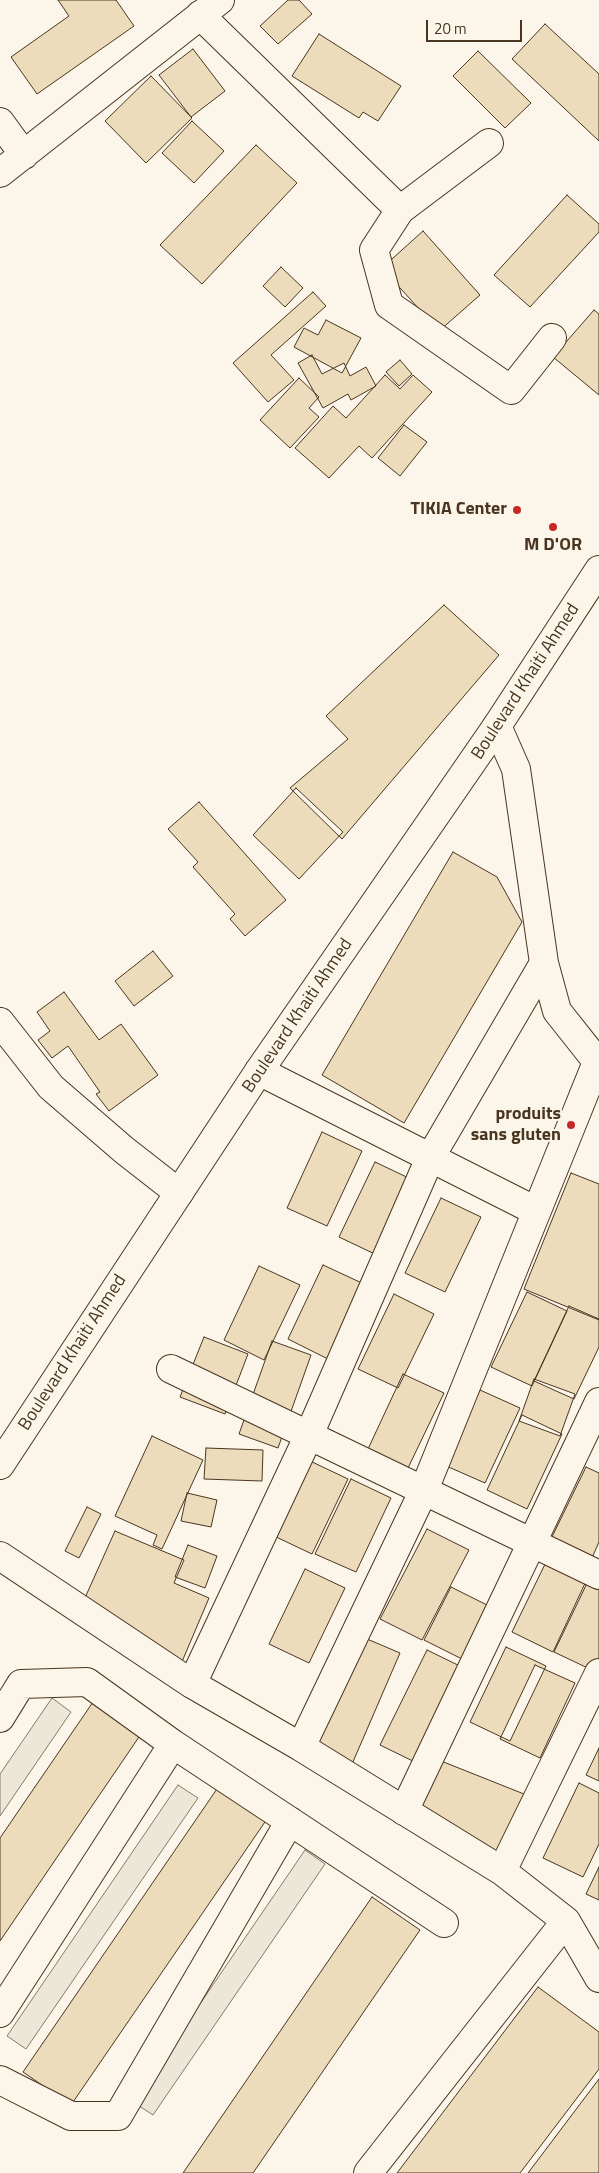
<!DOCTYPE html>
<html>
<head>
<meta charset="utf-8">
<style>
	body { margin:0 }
	#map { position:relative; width:599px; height:2173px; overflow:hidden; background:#fbf6e9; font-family:"Titillium Web",sans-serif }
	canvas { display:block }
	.scale { position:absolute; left:426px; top:20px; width:96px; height:22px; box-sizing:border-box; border:2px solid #4a3520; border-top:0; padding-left:6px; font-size:15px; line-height:18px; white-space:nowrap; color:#4a3520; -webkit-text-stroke:4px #fbf6e9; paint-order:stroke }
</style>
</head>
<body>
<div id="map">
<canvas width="599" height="2173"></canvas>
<div class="scale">20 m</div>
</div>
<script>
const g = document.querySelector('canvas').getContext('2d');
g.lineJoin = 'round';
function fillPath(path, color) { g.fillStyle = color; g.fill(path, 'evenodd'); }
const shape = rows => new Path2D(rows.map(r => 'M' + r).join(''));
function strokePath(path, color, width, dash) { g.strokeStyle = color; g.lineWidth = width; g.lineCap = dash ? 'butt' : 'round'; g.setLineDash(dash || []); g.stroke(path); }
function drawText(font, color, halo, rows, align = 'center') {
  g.font = font + ' "Titillium Web",sans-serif'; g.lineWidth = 4; g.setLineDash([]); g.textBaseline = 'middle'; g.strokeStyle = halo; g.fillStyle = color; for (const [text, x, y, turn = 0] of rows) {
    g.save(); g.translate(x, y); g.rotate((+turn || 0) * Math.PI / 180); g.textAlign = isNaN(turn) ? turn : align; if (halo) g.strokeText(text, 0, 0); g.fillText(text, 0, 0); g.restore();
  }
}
const parking = shape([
	[52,1698,71,1712,0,1816,0,1774,52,1698],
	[178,1785,198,1798,26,2049,7,2036,178,1785],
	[305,1850,325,1864,153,2115,133,2102,305,1850]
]);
fillPath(parking, '#ede7d9');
strokePath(parking, '#887966', 1);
const building = shape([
	[58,0,116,0,134,26,37,94,11,57,69,16,58,0],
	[288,0,299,0,312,14,278,44,260,26,288,0],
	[545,24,599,74,599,141,512,59,545,24],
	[319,34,401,86,378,121,363,112,359,118,292,76,319,34],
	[193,49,225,91,191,117,159,75,193,49],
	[478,51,531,103,505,128,453,76,478,51],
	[151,76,192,118,146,163,105,121,151,76],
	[192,121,224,151,194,183,162,153,192,121],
	[256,145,297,183,202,284,160,245,256,145],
	[567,195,599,224,599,232,530,307,494,275,567,195],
	[423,231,480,295,439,331,382,268,423,231],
	[281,267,303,288,285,307,263,286,281,267],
	[313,292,326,306,271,355,294,380,268,402,233,363,313,292],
	[594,310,599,314,599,395,553,357,594,310],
	[326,320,361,338,342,373,294,347,304,328,318,335,326,320],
	[312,355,322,374,344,363,350,376,366,367,376,386,351,400,348,394,323,408,298,363,312,355],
	[400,360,412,374,399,386,386,372,400,360],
	[385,375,400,389,413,375,432,392,372,458,359,446,329,478,295,448,333,406,346,418,385,375],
	[299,378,319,397,309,408,319,417,290,448,260,420,299,378],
	[404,425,427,442,400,476,378,458,404,425],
	[444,605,499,655,342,839,290,788,348,739,326,716,444,605],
	[296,788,343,832,299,879,253,835,296,788],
	[199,802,286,900,245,936,230,919,235,914,193,867,198,862,168,829,199,802],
	[453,852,497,877,522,922,404,1123,322,1075,453,852],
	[153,951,173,976,134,1006,115,981,153,951],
	[64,992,99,1040,121,1024,158,1075,109,1111,96,1094,100,1092,68,1046,52,1058,38,1040,50,1031,37,1012,64,992],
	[322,1132,362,1151,327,1226,287,1208,322,1132],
	[375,1162,415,1181,379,1256,339,1237,375,1162],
	[571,1173,599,1184,599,1320,524,1289,571,1173],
	[441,1198,481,1217,445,1292,405,1273,441,1198],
	[323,1265,364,1284,328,1359,288,1339,323,1265],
	[259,1266,300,1285,264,1360,224,1340,259,1266],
	[527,1292,567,1311,532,1386,491,1367,527,1292],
	[394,1294,434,1314,398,1388,358,1369,394,1294],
	[569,1306,599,1319,599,1347,574,1399,534,1381,569,1306],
	[204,1337,248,1354,225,1414,180,1397,204,1337],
	[272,1341,311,1355,278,1448,239,1434,272,1341],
	[403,1374,444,1393,408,1468,368,1449,403,1374],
	[534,1379,575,1394,560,1436,519,1421,534,1379],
	[480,1390,520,1408,485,1483,444,1465,480,1390],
	[522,1415,562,1434,527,1509,487,1490,522,1415],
	[152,1436,203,1460,162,1549,153,1545,157,1535,115,1516,152,1436],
	[206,1448,263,1450,262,1481,204,1479,206,1448],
	[308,1460,348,1479,312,1554,272,1535,308,1460],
	[586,1467,599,1473,599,1542,591,1560,550,1541,586,1467],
	[351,1479,391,1498,356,1572,315,1554,351,1479],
	[187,1493,217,1500,211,1527,181,1521,187,1493],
	[87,1507,101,1514,79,1558,65,1551,87,1507],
	[427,1529,469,1550,422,1640,380,1619,427,1529],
	[115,1531,184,1560,174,1583,209,1598,181,1664,75,1620,115,1531],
	[188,1545,217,1556,205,1588,175,1577,188,1545],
	[548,1558,588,1577,553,1652,512,1632,548,1558],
	[305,1569,345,1588,309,1663,269,1644,305,1569],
	[590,1577,599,1581,599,1661,594,1671,554,1652,590,1577],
	[451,1587,491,1607,464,1660,424,1640,451,1587],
	[353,1633,400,1653,346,1778,304,1747,353,1633],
	[506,1647,546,1666,510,1741,470,1722,506,1647],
	[427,1650,468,1670,421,1765,380,1745,427,1650],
	[535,1665,575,1683,540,1758,500,1739,535,1665],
	[93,1702,141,1734,0,1941,0,1838,93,1702],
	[599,1748,599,1781,586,1775,599,1748],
	[436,1759,529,1796,503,1863,411,1820,436,1759],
	[579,1783,599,1793,599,1844,583,1877,543,1858,579,1783],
	[219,1786,267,1819,71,2105,23,2072,219,1786],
	[599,1867,599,1900,586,1894,599,1867],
	[372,1897,420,1930,253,2173,183,2173,372,1897],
	[538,1987,599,2032,599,2069,520,2173,397,2173,538,1987],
	[599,2079,599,2173,528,2173,599,2079]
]);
fillPath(building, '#ecdcbc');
strokePath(building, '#4a3520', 1);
const minor = shape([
	[200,15,400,210],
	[0,122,24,155],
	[489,143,400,210,374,250,389,305,511,390,552,338],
	[0,173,220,0],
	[497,726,516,769,544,963,557,1011,599,1064],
	[0,1022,51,1087,124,1150,179,1193],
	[259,1071,536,1211],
	[171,1369,599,1575],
	[0,1556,192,1684,301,1747,502,1871,566,1921,599,1978],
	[192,1684,309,1435,430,1158,544,963],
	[0,1718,21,1684,87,1682,173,1744,444,1923],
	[301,1747,424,1490,597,1062],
	[404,1811,599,1402],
	[502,1871,599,1673],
	[0,2013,173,1744],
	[0,2080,71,2116,118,2116,290,1821],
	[368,2173,566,1921]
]);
const highway = shape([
	[0,1465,259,1071,497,726,599,570]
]);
strokePath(minor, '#4a3520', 30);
strokePath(highway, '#4a3520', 30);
strokePath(minor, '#fbf6e9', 28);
strokePath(highway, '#fbf6e9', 28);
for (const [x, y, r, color] of [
	[517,510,5,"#c62828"],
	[553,527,5,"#c62828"],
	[571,1125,5,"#c62828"]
]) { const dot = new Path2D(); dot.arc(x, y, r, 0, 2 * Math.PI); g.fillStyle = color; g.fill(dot); strokePath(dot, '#fbf6e9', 2); }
drawText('bold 18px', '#4a3520', '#fbf6e9', [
	["TIKIA Center",507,510],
	["M D'OR",553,546,"center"],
	["produits",561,1115],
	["sans gluten",561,1136]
], 'right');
drawText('18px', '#4a3520', '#fbf6e9', [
	["Boulevard Khaiti Ahmed",526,682,-57],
	["Boulevard Khaiti Ahmed",298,1016,-56],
	["Boulevard Khaiti Ahmed",73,1353,-57]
]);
</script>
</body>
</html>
